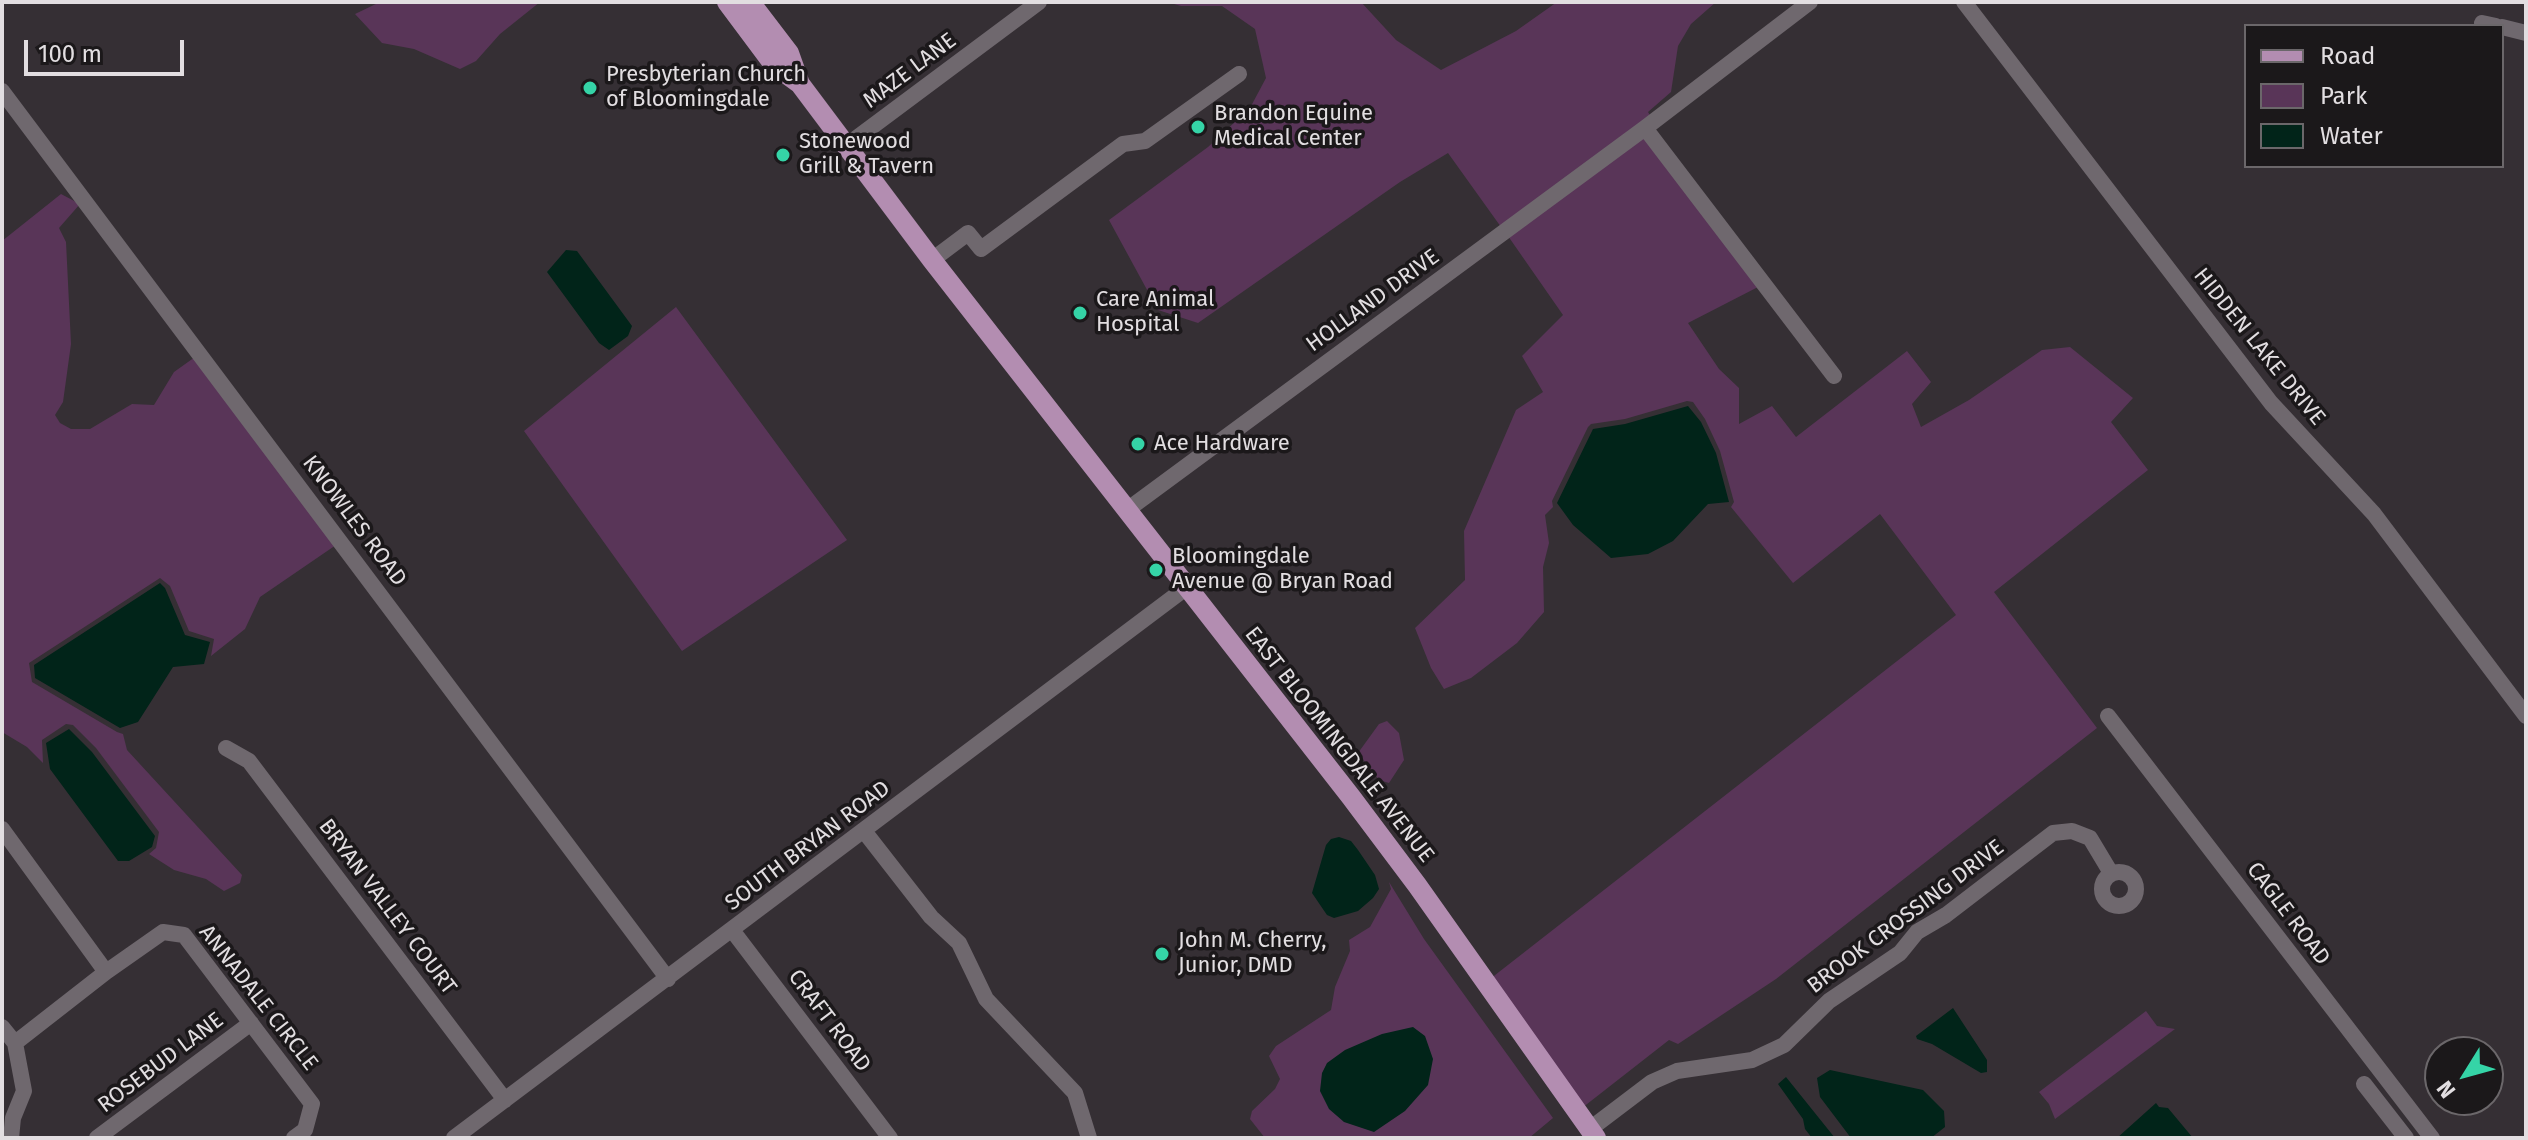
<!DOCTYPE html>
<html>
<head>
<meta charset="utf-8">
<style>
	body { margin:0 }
	#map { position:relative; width:2528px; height:1140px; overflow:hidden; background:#352f34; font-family:"Fira Sans",sans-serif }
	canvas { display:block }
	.frame { position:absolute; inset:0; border:4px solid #e2dee1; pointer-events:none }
	.legend { position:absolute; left:2244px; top:24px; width:260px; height:144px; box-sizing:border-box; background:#1b181a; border:2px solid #6b676a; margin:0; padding:10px 14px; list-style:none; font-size:24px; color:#e2dee1 }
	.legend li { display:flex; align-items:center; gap:16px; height:40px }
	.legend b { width:40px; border:2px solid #6b676a }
	.north { position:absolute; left:2424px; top:1036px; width:80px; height:80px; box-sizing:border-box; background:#1b181a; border:2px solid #6b676a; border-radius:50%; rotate:233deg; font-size:22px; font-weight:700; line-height:32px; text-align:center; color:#e2dee1 }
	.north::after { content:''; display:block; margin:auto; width:28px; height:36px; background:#35d4a7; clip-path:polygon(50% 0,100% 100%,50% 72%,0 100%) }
	.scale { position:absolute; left:24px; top:40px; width:160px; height:36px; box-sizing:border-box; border:4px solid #e2dee1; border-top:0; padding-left:10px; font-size:24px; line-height:28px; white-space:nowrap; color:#e2dee1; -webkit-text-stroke:6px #1b181a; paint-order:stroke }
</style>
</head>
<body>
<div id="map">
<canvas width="2528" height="1140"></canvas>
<div class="frame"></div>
<ul class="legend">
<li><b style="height:10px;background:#b38db1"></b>Road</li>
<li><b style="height:22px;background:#593558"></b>Park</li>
<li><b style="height:22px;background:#012419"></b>Water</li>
</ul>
<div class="north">N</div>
<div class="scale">100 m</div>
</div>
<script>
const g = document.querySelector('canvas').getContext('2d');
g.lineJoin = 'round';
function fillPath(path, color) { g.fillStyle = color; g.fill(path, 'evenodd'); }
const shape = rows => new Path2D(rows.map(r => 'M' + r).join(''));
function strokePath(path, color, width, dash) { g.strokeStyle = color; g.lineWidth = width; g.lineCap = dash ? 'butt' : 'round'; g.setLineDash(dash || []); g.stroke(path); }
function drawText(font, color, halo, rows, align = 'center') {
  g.font = font + ' "Fira Sans",sans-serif'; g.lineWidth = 7; g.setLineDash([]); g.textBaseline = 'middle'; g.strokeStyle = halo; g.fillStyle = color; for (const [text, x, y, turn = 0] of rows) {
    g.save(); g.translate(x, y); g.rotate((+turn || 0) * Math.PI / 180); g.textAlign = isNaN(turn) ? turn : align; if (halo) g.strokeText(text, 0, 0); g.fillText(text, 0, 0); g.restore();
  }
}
fillPath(shape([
	[380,2,540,2,500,34,476,61,460,69,414,49,382,43,355,14],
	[1167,2,1361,2,1396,40,1441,70,1516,31,1557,2,1716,2,1691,24,1678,46,1671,92,1648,112,1651,117,1501,227,1448,153,1400,182,1198,323,1158,310,1109,220,1208,147,1250,108,1266,78,1255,29,1222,6,1181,6],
	[1644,136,1758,287,1688,323,1719,369,1739,388,1739,424,1772,406,1796,437,1907,351,1931,382,1912,404,1921,427,1969,400,2042,350,2070,347,2133,398,2111,422,2148,470,1994,592,2097,728,1776,979,1678,1044,1669,1040,1582,1108,1490,979,1956,615,1880,514,1793,583,1731,507,1734,502,1720,451,1705,419,1693,402,1687,401,1625,419,1591,424,1588,427,1552,501,1553,507,1545,515,1549,543,1543,567,1544,612,1517,643,1471,678,1444,689,1431,668,1415,628,1465,580,1464,531,1516,410,1543,392,1522,356,1563,315,1508,236],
	[61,194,80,204,59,228,66,242,71,344,63,402,55,415,60,423,71,429,90,429,132,404,154,405,174,372,195,357,336,545,260,597,245,629,211,656,214,639,189,631,170,586,160,578,29,663,32,682,117,732,123,734,127,750,242,875,240,883,224,891,206,879,174,870,149,854,156,848,159,832,96,748,73,725,66,724,42,740,43,763,27,747,2,732,2,241],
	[676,307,847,540,682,651,524,431],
	[1387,721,1399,733,1404,760,1389,783,1379,780,1358,753,1379,724],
	[1389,882,1424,939,1553,1118,1529,1138,1265,1138,1250,1119,1252,1111,1275,1089,1280,1079,1269,1056,1276,1046,1331,1010,1335,987,1350,951,1349,940,1370,927,1391,889],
	[2146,1011,2157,1026,2175,1029,2055,1119,2049,1104,2039,1092]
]), '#593558');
fillPath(shape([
	[566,250,577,251,632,326,628,336,609,350,599,343,547,272],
	[1688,406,1701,422,1716,453,1729,502,1708,504,1673,541,1648,554,1611,558,1573,525,1557,503,1593,429,1625,424],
	[160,583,165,588,185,635,210,642,204,664,173,667,138,722,120,728,35,678,34,665],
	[69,729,92,752,155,836,152,847,129,861,118,861,50,769,46,743],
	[1339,837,1351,841,1358,850,1375,875,1379,889,1373,898,1358,911,1334,918,1327,915,1312,893,1326,845,1331,839],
	[1953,1008,1987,1060,1987,1072,1981,1073,1932,1044,1917,1039,1916,1036],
	[1413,1027,1425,1036,1433,1059,1428,1085,1405,1111,1374,1132,1344,1122,1329,1109,1320,1091,1322,1073,1327,1063,1345,1050,1382,1034],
	[1830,1070,1923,1090,1944,1111,1945,1127,1931,1138,1851,1138,1820,1097,1817,1078],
	[1786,1077,1835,1138,1812,1138,1805,1129,1803,1119,1778,1084],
	[2156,1103,2159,1107,2168,1108,2193,1138,2117,1138]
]), '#012419');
strokePath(shape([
	[1964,2,2271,403,2374,514,2526,716],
	[2482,23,2496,26],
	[2502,27,2526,33],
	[2,91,668,979],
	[1645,128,1834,376],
	[846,146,1039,2],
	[932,260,968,233,981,249,1123,144,1145,141,1239,74],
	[1127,510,1645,128,1810,2],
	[2108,716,2432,1138],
	[226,748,249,761,505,1100],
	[2,829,106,972],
	[864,831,931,917,959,943,986,999,1075,1093,1089,1138],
	'2102 889a17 17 0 1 1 34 0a17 17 0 1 1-34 0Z',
	[732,930,890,1138],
	[2,1027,15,1043,24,1091,13,1118,11,1138],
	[15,1043,106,972,163,932,184,935,312,1104,305,1130,294,1138],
	[2364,1084,2406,1138],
	[1590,1129,1652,1082,1677,1071,1752,1060,1784,1045,1829,1001,1900,953,1917,932,1946,915,2053,833,2072,831,2090,838,2111,873],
	[97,1138,251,1023],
	[454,1138,1187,587]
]), '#6f686e', 16);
strokePath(shape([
	[727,2,774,65,800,84],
	[750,2,789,53,800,84,932,260,1351,797,1417,885,1596,1138]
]), '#b38db1', 20);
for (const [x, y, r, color] of [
	[590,88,8,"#35d4a7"],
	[1198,127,8,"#35d4a7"],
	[783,155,8,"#35d4a7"],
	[1080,313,8,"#35d4a7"],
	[1138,444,8,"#35d4a7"],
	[1156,570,8,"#35d4a7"],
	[1162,954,8,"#35d4a7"]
]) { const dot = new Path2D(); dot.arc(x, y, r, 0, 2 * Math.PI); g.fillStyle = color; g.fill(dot); strokePath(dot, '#1b181a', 3); }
drawText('22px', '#e2dee1', '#1b181a', [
	["MAZE LANE",910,71,-37],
	["HOLLAND DRIVE",1373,301,-36],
	["HIDDEN LAKE DRIVE",2259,347,51],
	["KNOWLES ROAD",354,521,53],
	["EAST BLOOMINGDALE AVENUE",1339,745,52],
	["SOUTH BRYAN ROAD",808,846,-37],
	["BRYAN VALLEY COURT",387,907,53],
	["CAGLE ROAD",2288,914,53],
	["BROOK CROSSING DRIVE",1906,917,-37],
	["ANNADALE CIRCLE",258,998,52],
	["CRAFT ROAD",829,1021,53],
	["ROSEBUD LANE",161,1063,-37]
]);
drawText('22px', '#e2dee1', '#1b181a', [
	["Presbyterian Church",606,75],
	["of Bloomingdale",606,100],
	["Brandon Equine",1214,114],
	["Medical Center",1214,139],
	["Stonewood",799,142],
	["Grill & Tavern",799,167],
	["Care Animal",1096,300],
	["Hospital",1096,325],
	["Ace Hardware",1154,444],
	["Bloomingdale",1172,557],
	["Avenue @ Bryan Road",1172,582],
	["John M. Cherry,",1178,941],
	["Junior, DMD",1178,966]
], 'left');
</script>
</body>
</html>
